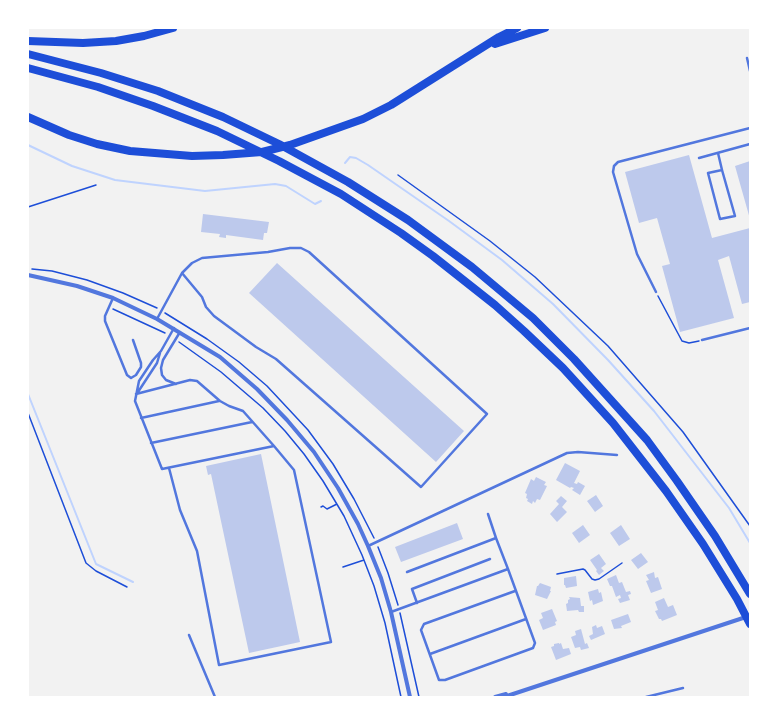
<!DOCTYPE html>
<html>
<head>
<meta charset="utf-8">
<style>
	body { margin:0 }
	#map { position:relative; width:778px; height:725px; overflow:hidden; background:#f2f2f2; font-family:"DM Sans",sans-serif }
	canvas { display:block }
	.frame { position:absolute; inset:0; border:29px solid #fff; pointer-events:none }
</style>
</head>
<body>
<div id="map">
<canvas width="778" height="725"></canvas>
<div class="frame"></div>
</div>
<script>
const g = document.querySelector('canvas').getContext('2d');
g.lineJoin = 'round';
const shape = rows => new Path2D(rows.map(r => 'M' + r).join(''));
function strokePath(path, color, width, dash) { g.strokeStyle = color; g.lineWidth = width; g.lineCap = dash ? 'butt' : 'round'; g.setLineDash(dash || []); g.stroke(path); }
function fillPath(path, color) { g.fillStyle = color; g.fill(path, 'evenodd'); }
strokePath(shape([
	[28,145,72,166,115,180,205,191,275,184,286,186,315,204,321,201],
	[345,163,350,157,356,158,368,165,449,221,502,260,553,304,608,360,654,411,729,508,750,543],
	[28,394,96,564,133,582]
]), '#bfd3fe', 2);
fillPath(shape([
	[689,155,712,238,750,228,750,302,742,304,729,256,718,260,734,318,680,332,662,266,670,264,657,218,639,223,625,172],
	[750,161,750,219,735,166],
	[203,214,269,222,267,233,264,233,263,240,226,235,226,238,219,237,220,234,201,232],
	[277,263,464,431,436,462,249,293],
	[261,454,300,642,249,653,211,474,208,475,206,466],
	[565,463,580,471,574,483,577,484,578,482,585,486,580,495,572,490,574,488,571,487,570,488,556,480],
	[536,477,546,482,544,485,547,486,540,500,537,499,535,503,533,501,532,504,527,501,528,499,526,498,527,494,525,493,531,479,534,481],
	[596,495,603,506,595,512,587,501],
	[561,496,567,501,562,507,567,512,557,522,550,514,559,504,556,501],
	[457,523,463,539,401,562,395,547],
	[583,525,590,535,579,543,572,533],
	[621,525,630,539,619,546,610,533],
	[641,553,648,562,638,569,631,560],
	[599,554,606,564,601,568,604,571,599,575,596,571,597,570,590,560],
	[654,572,655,578,658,577,662,589,651,593,646,581,649,580,646,575],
	[616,575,619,583,622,582,626,592,630,591,631,594,628,595,630,600,620,603,618,599,621,598,620,595,616,597,612,586,610,586,607,579],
	[576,576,577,586,566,588,565,585,564,585,564,578],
	[540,583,551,587,550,591,551,591,547,599,535,595,537,586,538,586],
	[598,589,599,593,601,592,603,601,593,605,592,600,590,601,588,592],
	[569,597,580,598,581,606,584,606,584,612,579,612,578,610,567,611,566,604,568,603,568,600,570,599],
	[664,598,668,607,673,605,677,615,662,621,661,619,659,619,655,611,658,610,655,602],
	[552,609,557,621,555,622,556,625,543,630,539,620,543,618,541,613],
	[628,614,631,622,621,626,622,628,614,629,611,620],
	[596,625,597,628,602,626,605,634,591,640,589,636,593,634,592,627],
	[581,629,585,644,587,643,589,648,581,650,580,647,575,648,571,637,576,635,575,631],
	[559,643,559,644,561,643,563,649,569,648,571,654,556,660,551,647,554,646,554,644]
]), '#bdc9ec');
strokePath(shape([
	[398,175,490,241,535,277,608,346,683,432,750,526],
	[28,207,96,185],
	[32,269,52,271,87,280,123,293,157,308],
	[658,296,682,341,689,343,699,341],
	[113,309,165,333],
	[165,313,207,339,239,362,267,386,295,416,308,430,333,464,354,499,374,538],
	[179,342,221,372,263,408,285,431,304,454,323,481,344,516,362,555,374,586,385,623,401,697],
	[28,413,86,563,96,571,127,587],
	[321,507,323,506,327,509,337,504],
	[378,547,388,573,398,605],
	[343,567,364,560],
	[557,574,583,569,585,570,592,579,595,580,599,579,622,563],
	[400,613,419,697]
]), '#1d4ed8', 1.5);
strokePath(shape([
	[747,58,750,71],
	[718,153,722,170,708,173,720,219,735,216,722,170],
	[699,158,750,144],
	[656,292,637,254,613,172,614,166,618,162,750,128],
	[113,298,105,316,105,321,127,375,131,378,136,375,141,367,141,363,133,340],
	[157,319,182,273,202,297,206,307,214,316,256,347,276,359,421,487,487,414,309,252,301,248,290,248,268,252,202,258,192,263,182,273],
	[702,340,750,328],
	[176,384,166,380,162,375,161,368,163,360,180,332],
	[138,392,157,363,160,353],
	[136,394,190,380,197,381,220,401,229,406,243,411,274,446,162,469,135,401,139,381,153,360,161,351,174,328],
	[141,418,219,401],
	[151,443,252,422],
	[169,468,180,510,197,551,219,665,331,642,294,470,274,446],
	[488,514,496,538],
	[368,546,567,453,578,452,617,455],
	[407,572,496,538,508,569],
	[417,603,412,589,490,559],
	[391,612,508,569,535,643,533,648,445,680,439,680,421,630,424,624,515,591],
	[189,635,215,697],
	[430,654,526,619],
	[646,697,683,688]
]), '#5277de', 2.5);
strokePath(shape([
	[28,275,77,286,113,298,157,319,220,357,257,389,287,420,314,452,338,488,358,524,368,546,381,578,391,612,410,697],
	[495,697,506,694],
	[504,697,746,617]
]), '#5277de', 4);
strokePath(shape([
	[28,41,83,43,116,41,144,36,173,28],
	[495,44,545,28],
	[28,54,101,73,158,91,223,117,279,144,348,182,408,220,472,267,533,318,574,359,647,440,677,481,715,536,750,594],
	[28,68,98,87,153,106,217,131,279,161,341,194,401,233,433,256,495,305,524,331,563,368,613,423,666,491,703,544,737,599,750,624],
	[28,117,69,135,97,144,130,151,192,156,223,155,262,152,290,145,363,119,391,105,499,37,517,28]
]), '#1d4ed8', 8);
</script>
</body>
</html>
